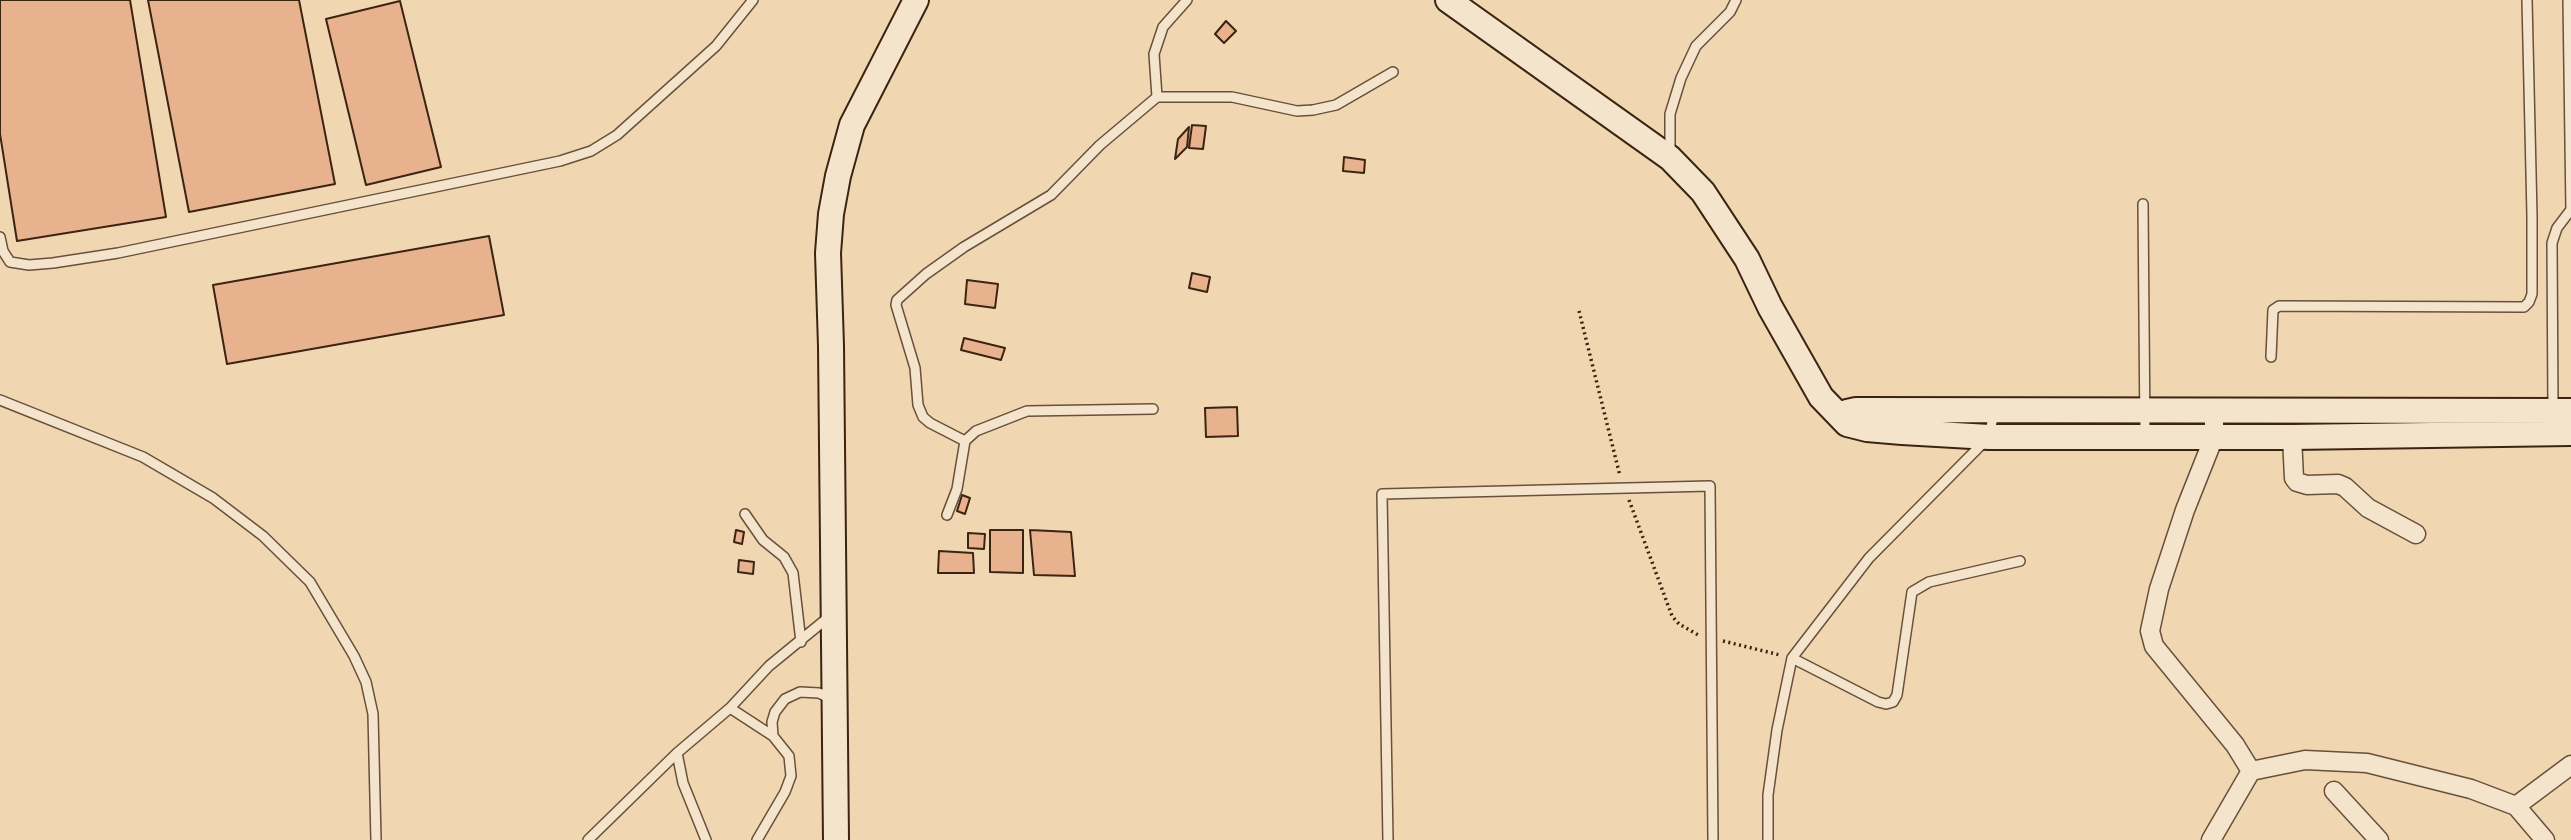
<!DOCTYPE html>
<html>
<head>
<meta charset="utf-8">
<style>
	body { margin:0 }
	canvas { display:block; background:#f0d6b1 }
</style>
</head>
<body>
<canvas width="2571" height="840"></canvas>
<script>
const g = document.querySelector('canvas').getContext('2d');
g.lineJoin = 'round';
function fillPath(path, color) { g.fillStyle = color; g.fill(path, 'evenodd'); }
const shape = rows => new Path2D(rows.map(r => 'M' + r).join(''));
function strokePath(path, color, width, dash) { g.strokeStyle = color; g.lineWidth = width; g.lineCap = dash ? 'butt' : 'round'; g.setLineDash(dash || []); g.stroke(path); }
const building = shape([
	[0,0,130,0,166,217,17,241,0,134,0,0],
	[148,0,299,0,335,184,189,212,148,0],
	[400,1,441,167,366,185,326,19,400,1],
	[1226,21,1236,31,1224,43,1215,34,1226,21],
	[1192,125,1206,126,1203,149,1189,148,1192,125],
	[1189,127,1187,147,1175,159,1178,139,1189,127],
	[1344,157,1365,160,1364,173,1343,171,1344,157],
	[489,236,504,315,227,364,213,285,489,236],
	[1192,273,1210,277,1207,292,1189,288,1192,273],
	[967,280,998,284,995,308,965,304,967,280],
	[964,338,1005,348,1001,360,961,350,964,338],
	[1237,407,1238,436,1206,437,1205,408,1237,407],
	[962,495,970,498,965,514,957,511,962,495],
	[736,530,744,532,742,544,734,542,736,530],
	[990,530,1023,530,1023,573,990,572,990,530],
	[1030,530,1071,532,1075,576,1034,575,1030,530],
	[968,533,985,534,984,549,968,548,968,533],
	[939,551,973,553,974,573,938,573,939,551],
	[739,560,754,562,753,574,738,572,739,560]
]);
fillPath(building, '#e9b28e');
strokePath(building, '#3b2412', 2);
const lane = shape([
	[2568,0,2571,212],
	[1157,97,1232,97,1297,111,1313,110,1336,105,1393,72],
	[1670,153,1670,114,1681,78,1696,46,1730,12,1736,0],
	[2143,204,2145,435],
	[0,237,3,251,10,262,29,265,53,263,118,253,560,161,591,151,617,135,716,46,753,0],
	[2271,357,2273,310,2279,306,2524,307,2529,302,2532,294,2532,216,2527,0],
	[0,400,143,457,213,498,263,536,310,582,354,656,366,682,373,714,376,840],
	[2553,410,2552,243,2557,228,2570,211],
	[965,441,976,431,1027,411,1153,409],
	[745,514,763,540,784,557,793,573,801,642],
	[947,515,957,489,965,441,930,423,923,417,918,405,915,368,896,305,897,300,926,274,964,247,1051,195,1100,145,1157,97,1154,54,1163,27,1187,0],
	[1792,658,1878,702,1886,704,1893,702,1897,695,1912,592,1929,582,2020,561],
	[730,708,773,736,789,756,791,776,785,792,757,840],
	[773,736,772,722,775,712,785,699,800,692,819,693,833,700],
	[677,753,683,783,706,840],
	[588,840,677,753,730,708,769,666,830,616],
	[1388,840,1382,494,1710,486,1713,840],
	[1768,840,1768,795,1777,730,1792,658,1869,558,1989,437,1994,412]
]);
const street = shape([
	[2292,437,2294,478,2297,482,2307,485,2338,484,2345,487,2368,508,2416,534],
	[2251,771,2305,760,2367,763,2471,789,2516,806,2545,840],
	[2334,791,2379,840],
	[2516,806,2571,765],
	[2211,840,2251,771,2235,745,2154,646,2150,631,2159,589,2185,510,2214,437,2214,410]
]);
const secondary = shape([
	[1448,0,1670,158,1703,192,1747,259,1770,307,1821,397,1847,424,1867,429,1902,432,1989,437,2292,437,2571,433],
	[1841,417,1847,412,1856,410,2571,411],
	[836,840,831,346,828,253,831,214,838,176,852,125,916,0]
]);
strokePath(lane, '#68503a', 12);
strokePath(street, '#68503a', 21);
strokePath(secondary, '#3b2412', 28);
strokePath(shape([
	[1579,311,1620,476],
	[1629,500,1672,616,1679,624,1698,635],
	[1723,641,1780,655]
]), '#3b2412', 3.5, [2, 3.5]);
strokePath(lane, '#f5e4cc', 9);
strokePath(street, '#f5e4cc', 18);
strokePath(secondary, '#f5e4cc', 24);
</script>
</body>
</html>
